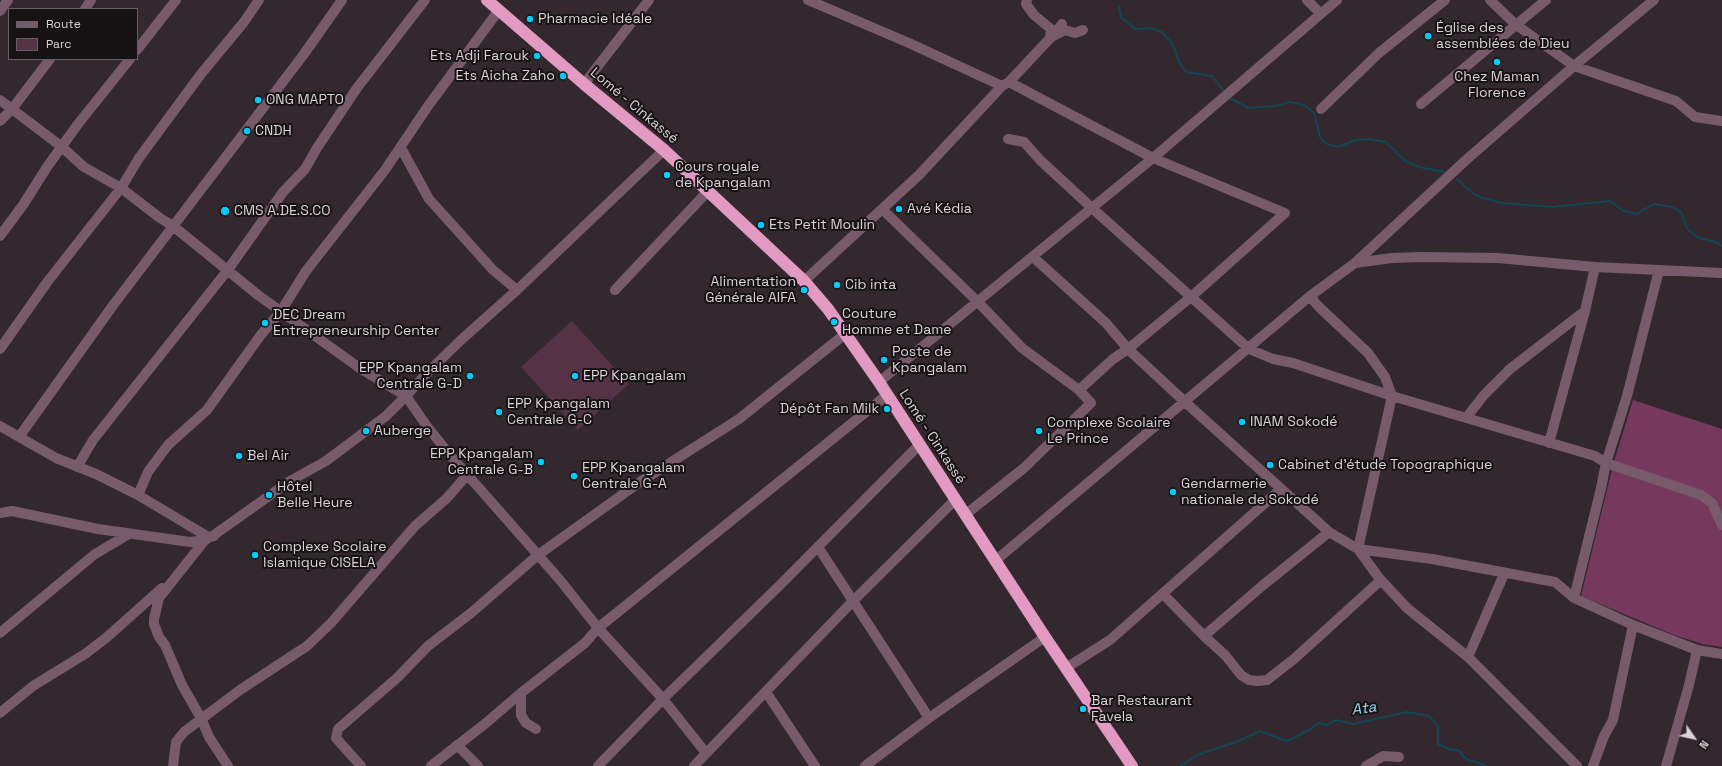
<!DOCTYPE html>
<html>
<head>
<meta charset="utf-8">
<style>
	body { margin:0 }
	#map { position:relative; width:1722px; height:766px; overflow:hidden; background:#33282e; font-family:"Space Grotesk",sans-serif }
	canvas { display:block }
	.legend { position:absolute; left:8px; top:8px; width:130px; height:52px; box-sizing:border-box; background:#171315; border:1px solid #656063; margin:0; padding:5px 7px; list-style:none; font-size:12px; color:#dad3d7 }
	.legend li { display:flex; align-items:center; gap:8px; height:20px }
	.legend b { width:20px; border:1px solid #656063 }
	.north { position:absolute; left:1674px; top:718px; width:40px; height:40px; -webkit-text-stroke:3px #171315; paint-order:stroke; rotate:124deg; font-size:11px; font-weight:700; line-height:16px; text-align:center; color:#dad3d7 }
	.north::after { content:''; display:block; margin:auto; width:14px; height:18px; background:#dad3d7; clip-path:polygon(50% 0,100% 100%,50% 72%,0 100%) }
</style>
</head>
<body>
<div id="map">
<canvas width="1722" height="766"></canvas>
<ul class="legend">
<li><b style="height:5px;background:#785b6b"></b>Route</li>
<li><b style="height:11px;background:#563247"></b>Parc</li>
</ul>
<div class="north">N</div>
</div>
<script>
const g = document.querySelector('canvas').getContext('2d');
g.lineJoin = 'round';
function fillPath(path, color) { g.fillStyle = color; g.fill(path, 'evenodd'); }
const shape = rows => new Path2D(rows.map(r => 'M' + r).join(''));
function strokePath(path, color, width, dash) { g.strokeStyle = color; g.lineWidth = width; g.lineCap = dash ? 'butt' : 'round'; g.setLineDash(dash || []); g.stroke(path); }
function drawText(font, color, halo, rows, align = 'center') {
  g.font = font + ' "Space Grotesk",sans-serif'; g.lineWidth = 4; g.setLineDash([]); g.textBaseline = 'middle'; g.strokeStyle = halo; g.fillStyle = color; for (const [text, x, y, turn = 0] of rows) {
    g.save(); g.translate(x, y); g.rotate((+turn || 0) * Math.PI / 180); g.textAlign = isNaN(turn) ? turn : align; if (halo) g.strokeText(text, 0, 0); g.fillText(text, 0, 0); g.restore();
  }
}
fillPath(shape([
	[572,321,629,384,578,430,521,367]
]), '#563247');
fillPath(shape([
	[1633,400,1722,429,1722,647,1703,644,1674,635,1581,596,1613,465]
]), '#76385d');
strokePath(shape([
	[1119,7,1121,17,1135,29,1151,28,1162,32,1173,45,1179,62,1186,72,1212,76,1223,90],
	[1231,99,1249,108,1275,106,1290,102,1304,105,1314,113,1320,137,1327,144,1338,147,1356,140,1369,139,1386,142,1405,161,1419,167,1444,172],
	[1457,179,1474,194,1482,198,1503,203,1553,207,1610,201,1622,210,1636,214,1654,204,1672,207,1681,212,1688,230,1699,238,1716,242,1722,246],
	[1181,766,1197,755,1236,742,1260,731,1287,741,1309,730,1318,723,1327,725,1336,720,1353,724,1407,712,1429,716,1438,726,1438,744,1451,750,1458,750,1466,759,1487,766]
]), '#104656', 2);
strokePath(shape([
	[808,0,909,43,1002,86],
	[1027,0,1026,4,1034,15,1051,29,1050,38],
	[1307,0,1320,13],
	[1490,0,1515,24,1574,66,1676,101,1695,117,1722,121],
	[85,9,91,0],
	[0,11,8,0],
	[1053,36,1065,30,1075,33,1083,30],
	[137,50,176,0],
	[1009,82,1153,158,1285,213,1191,297,1128,349,1113,359,1079,390],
	[584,84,649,0],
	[0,100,62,147,84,167,121,188,160,218,173,226,258,295,361,369,406,396,426,425,450,455,560,580,598,628,663,699,706,753],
	[1421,104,1546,0],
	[1321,109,1379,53,1445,0],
	[0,121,12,109,50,59],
	[1008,139,1024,142,1040,160,1092,208,1249,349,1273,359,1293,363,1392,396,1595,456,1606,463,1601,488,1574,598],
	[401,148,429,199,493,270,517,290],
	[882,209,978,302,1022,348,1079,390,1091,403,1024,468,965,515],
	[0,236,23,205,47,167,78,124,130,59],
	[1033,257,1106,323,1128,349,1184,401,1329,532,1358,549,1432,559,1555,582,1574,598,1633,625,1697,650,1722,654],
	[1355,263,1392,258,1421,257,1498,258,1595,267,1722,273],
	[1659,270,1627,396,1606,463,1701,495,1712,503,1722,525],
	[804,281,919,175,1002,86,1009,82,1055,33,1062,24],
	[615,290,708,191],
	[1310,296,1318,306,1368,353,1385,377,1392,396,1358,549,1379,578,1407,608,1468,657,1577,766],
	[0,349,48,281,121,188,139,158,201,74,244,22,259,0],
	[879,382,1153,158,1337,0],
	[1466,418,1484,395,1510,369,1585,311],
	[0,426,56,458,96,474,138,495,205,535,209,537,214,536],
	[19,437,114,304,304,54,342,0],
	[1549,443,1585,311,1595,267],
	[77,467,93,440,227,271,283,192,305,169,317,148,357,88,425,0],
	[138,495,148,472,159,457,168,445,207,410,260,336,281,311,306,271,385,170,428,106,499,10],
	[0,513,12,511,98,529,190,542,205,540,214,535,290,481,326,461,386,416,406,396,425,375,461,340,517,290,664,150],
	[205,540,159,598,154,619,154,624,159,637,165,645,182,685,201,718,209,737,228,766],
	[818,547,929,718],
	[995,561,1310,296,1355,263,1466,160,1574,66,1654,0],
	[1163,594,1204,636,1225,655,1241,675,1249,680,1258,681,1267,680,1294,659,1381,580],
	[0,633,95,554,129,534],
	[1204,636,1262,586,1329,532],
	[1468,657,1504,574],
	[1066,668,1110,640,1281,489],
	[766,692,815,766],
	[521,693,521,715,526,723,536,729],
	[0,713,33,686,85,654,106,638,162,588],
	[457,745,478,766],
	[173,766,176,742,184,732,240,690,307,646,331,623,415,526,447,498,468,474],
	[361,766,336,738,338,729,397,678,428,646,471,613,538,555,640,482,739,419,845,334],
	[431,766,486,723,521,693,585,643,598,628,887,395],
	[598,766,663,699,779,586,919,445],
	[694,766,853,601,955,500],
	[865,766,929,718,1045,637],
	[1366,766,1383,756,1399,757],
	[1593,766,1604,736,1613,720,1633,625],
	[1666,766,1689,685,1697,650]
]), '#785b6b', 10);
strokePath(shape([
	[487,0,584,84,664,150,804,281,828,309,879,382,1045,637,1132,766]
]), '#e29ac2', 12);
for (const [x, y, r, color] of [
	[530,19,4,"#00cbf9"],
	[1428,36,4,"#00cbf9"],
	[537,56,4,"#00cbf9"],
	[1497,62,4,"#00cbf9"],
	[563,76,4,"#00cbf9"],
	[258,100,4,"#00cbf9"],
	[247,131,4,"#00cbf9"],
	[667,175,4,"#00cbf9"],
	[899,209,4,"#00cbf9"],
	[225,211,5,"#00cbf9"],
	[761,225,4,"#00cbf9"],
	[837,285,4,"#00cbf9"],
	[804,290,4,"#00cbf9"],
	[834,322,4,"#00cbf9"],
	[265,323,4,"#00cbf9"],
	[884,360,4,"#00cbf9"],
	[470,376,4,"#00cbf9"],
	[575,376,4,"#00cbf9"],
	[887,409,4,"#00cbf9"],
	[499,412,4,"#00cbf9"],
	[1242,422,4,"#00cbf9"],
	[366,431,4,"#00cbf9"],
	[1039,431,4,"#00cbf9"],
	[239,456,4,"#00cbf9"],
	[541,462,4,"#00cbf9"],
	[1270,465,4,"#00cbf9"],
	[574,476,4,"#00cbf9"],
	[1173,492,4,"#00cbf9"],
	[269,495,4,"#00cbf9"],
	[255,555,4,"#00cbf9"],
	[1083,709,4,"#00cbf9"]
]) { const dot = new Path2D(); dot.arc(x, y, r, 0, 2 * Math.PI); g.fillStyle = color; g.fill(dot); strokePath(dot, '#171315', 1.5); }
drawText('14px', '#dad3d7', '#171315', [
	["Pharmacie Idéale",538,19],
	["Église des",1436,28],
	["assemblées de Dieu",1436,44],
	["Ets Adji Farouk",529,56,"right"],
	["Ets Aicha Zaho",555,76,"right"],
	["Chez Maman",1497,77,"center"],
	["Florence",1497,93,"center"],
	["ONG MAPTO",266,100],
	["CNDH",255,131],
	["Cours royale",675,167],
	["de Kpangalam",675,183],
	["Avé Kédia",907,209],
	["CMS A.DE.S.CO",234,211],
	["Ets Petit Moulin",769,225],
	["Alimentation",796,282,"right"],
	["Générale AIFA",796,298,"right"],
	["Cib inta",845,285],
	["Couture",842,314],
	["Homme et Dame",842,330],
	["DEC Dream",273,315],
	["Entrepreneurship Center",273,331],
	["Poste de",892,352],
	["Kpangalam",892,368],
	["EPP Kpangalam",462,368,"right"],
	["Centrale G-D",462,384,"right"],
	["EPP Kpangalam",583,376],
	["EPP Kpangalam",507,404],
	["Centrale G-C",507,420],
	["Dépôt Fan Milk",879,409,"right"],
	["INAM Sokodé",1250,422],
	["Complexe Scolaire",1047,423],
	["Le Prince",1047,439],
	["Auberge",374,431],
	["EPP Kpangalam",533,454,"right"],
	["Centrale G-B",533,470,"right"],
	["Bel Air",247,456],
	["Cabinet d'étude Topographique",1278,465],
	["EPP Kpangalam",582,468],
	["Centrale G-A",582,484],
	["Gendarmerie",1181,484],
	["nationale de Sokodé",1181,500],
	["Hôtel",277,487],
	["Belle Heure",277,503],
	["Complexe Scolaire",263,547],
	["Islamique CISELA",263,563],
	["Bar Restaurant",1091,701],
	["Favela",1091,717]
], 'left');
drawText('14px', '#dad3d7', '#171315', [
	["Lomé - Cinkassé",634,106,40],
	["Lomé - Cinkassé",932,437,57]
]);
drawText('italic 15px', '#97ddf6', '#171315', [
	["Ata",1364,709,-8]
]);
</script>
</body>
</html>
